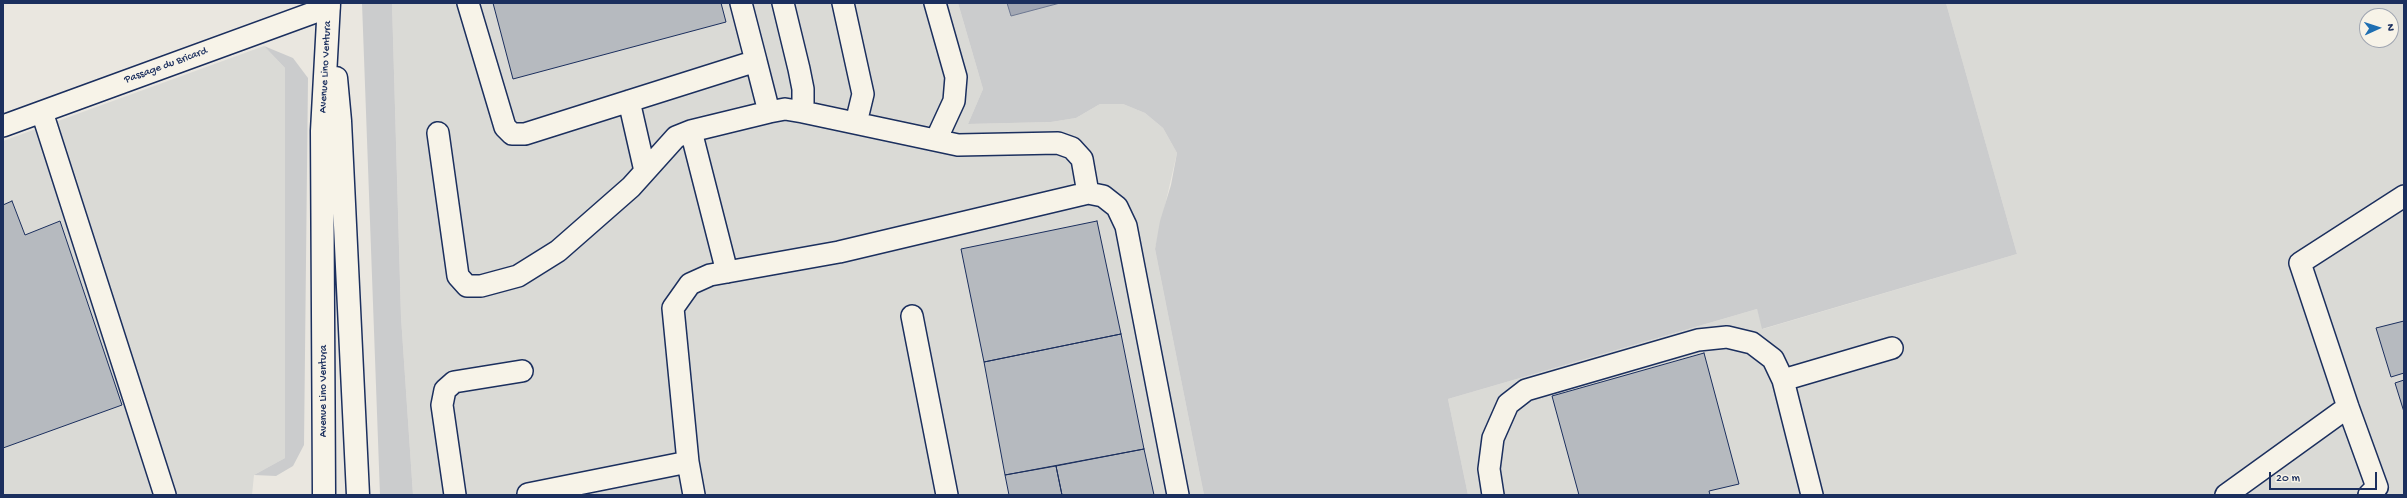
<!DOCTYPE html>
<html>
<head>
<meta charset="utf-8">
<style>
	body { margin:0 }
	#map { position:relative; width:2407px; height:498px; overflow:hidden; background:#eae7e0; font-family:"Gochi Hand",sans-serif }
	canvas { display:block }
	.frame { position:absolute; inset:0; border:4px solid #1b2f5e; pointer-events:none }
	.north { position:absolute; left:2359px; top:8px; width:40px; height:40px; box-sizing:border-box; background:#f7f3e8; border:1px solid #9fa5b1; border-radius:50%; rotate:87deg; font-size:11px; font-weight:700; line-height:16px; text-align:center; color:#1b2f5e }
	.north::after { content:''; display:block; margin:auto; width:14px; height:18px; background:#1f6fb2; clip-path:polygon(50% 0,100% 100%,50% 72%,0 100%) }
	.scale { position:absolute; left:2269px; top:472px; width:108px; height:18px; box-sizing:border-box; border:2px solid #1b2f5e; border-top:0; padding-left:5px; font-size:12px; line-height:14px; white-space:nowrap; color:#1b2f5e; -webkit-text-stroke:3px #f7f3e8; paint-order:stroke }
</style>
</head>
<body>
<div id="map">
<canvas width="2407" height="498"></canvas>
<div class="frame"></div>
<div class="north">N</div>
<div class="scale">20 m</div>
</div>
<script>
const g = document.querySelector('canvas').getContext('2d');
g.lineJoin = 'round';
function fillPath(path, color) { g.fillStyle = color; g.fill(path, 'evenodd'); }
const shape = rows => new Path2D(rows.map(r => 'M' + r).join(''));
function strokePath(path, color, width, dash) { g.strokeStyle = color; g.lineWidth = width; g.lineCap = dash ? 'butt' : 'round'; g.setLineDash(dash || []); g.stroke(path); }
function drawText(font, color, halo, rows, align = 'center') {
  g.font = font + ' "Gochi Hand",sans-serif'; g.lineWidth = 4; g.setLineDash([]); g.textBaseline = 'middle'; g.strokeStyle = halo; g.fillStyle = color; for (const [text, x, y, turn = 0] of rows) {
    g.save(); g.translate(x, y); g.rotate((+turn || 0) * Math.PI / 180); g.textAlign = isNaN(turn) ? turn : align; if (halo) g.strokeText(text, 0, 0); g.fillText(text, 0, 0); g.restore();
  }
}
fillPath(shape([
	[392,3,958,3,983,89,968,124,1051,122,1076,118,1100,104,1123,104,1145,113,1163,128,1177,153,1155,249,1204,495,413,495,401,317],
	[1946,3,2404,3,2404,495,1468,495,1448,399,1757,309,1763,329,2017,254],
	[2367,16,2391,16,2391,40,2367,40],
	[264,46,285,68,285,458,254,475,252,495,3,495,3,141]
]), '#dadad6');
fillPath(shape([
	[362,3,392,3,401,317,413,495,380,495],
	[958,3,1946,3,2017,254,1762,329,1757,309,1448,399,1468,495,1204,495,1155,249,1160,221,1171,185,1177,153,1163,128,1145,113,1123,104,1100,104,1076,118,1051,122,968,124,983,89],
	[264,46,293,58,308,78,304,445,293,466,276,476,254,475,285,458,285,68]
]), '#cbcccd');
const water = shape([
	[1007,3,1060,3,1011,16,1007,3]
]);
fillPath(water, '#a3a8b4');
strokePath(water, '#6d7892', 1);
const building = shape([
	[493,3,721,3,726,22,513,79,493,3],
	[12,201,25,235,60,221,122,405,3,448,3,205,12,201],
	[1097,221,1121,334,984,362,961,249,1097,221],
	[2404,321,2404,373,2391,377,2376,328,2404,321],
	[1121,334,1144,449,1005,475,984,362,1121,334],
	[1704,353,1739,484,1709,491,1710,495,1579,495,1552,396,1704,353],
	[2404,380,2404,412,2395,383,2404,380],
	[1144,449,1154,495,1062,495,1056,466,1144,449],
	[1056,466,1062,495,1009,495,1005,475,1056,466]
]);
fillPath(building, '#b6babf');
strokePath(building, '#1b2f5e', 1);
const lane = shape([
	[468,3,505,127,512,134,525,134,756,61,741,3],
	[783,3,799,69,803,89,803,112],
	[843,3,863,94,856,123],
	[935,3,956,77,954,101,936,140],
	[756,61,769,112],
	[629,101,645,171],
	[42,112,165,495],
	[3,126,329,7],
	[438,133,458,276,467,286,481,286,518,276,558,251,631,187,676,137,691,131],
	[727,272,691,131,769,112,785,109,803,112,958,145,1058,143,1072,148,1082,159,1088,193],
	[912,316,947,495],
	[528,494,688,462],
	[455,495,442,405,445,390,454,382,522,371],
	[694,495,688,462,673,308,690,284,710,275,839,252,1088,193,1103,196,1117,207,1126,226,1178,495],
	[1493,495,1489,469,1493,438,1508,404,1526,390,1698,340,1727,337,1752,343,1773,359,1783,380],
	[1812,495,1783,380,1892,348],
	[2226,495,2348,407],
	[2369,495,2377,487,2348,407,2300,263,2404,196]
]);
const primary = shape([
	[336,78,340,121,358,495],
	[324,495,322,131,329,3]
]);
strokePath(lane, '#1b2f5e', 24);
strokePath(primary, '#1b2f5e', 25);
strokePath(lane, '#f7f3e8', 21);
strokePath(primary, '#f7f3e8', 22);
drawText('11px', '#1b2f5e', '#f7f3e8', [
	["Passage du Bricard",166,66,-20],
	["Avenue Lino Ventura",326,67,-87],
	["Avenue Lino Ventura",324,391,-90]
]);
</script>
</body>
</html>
